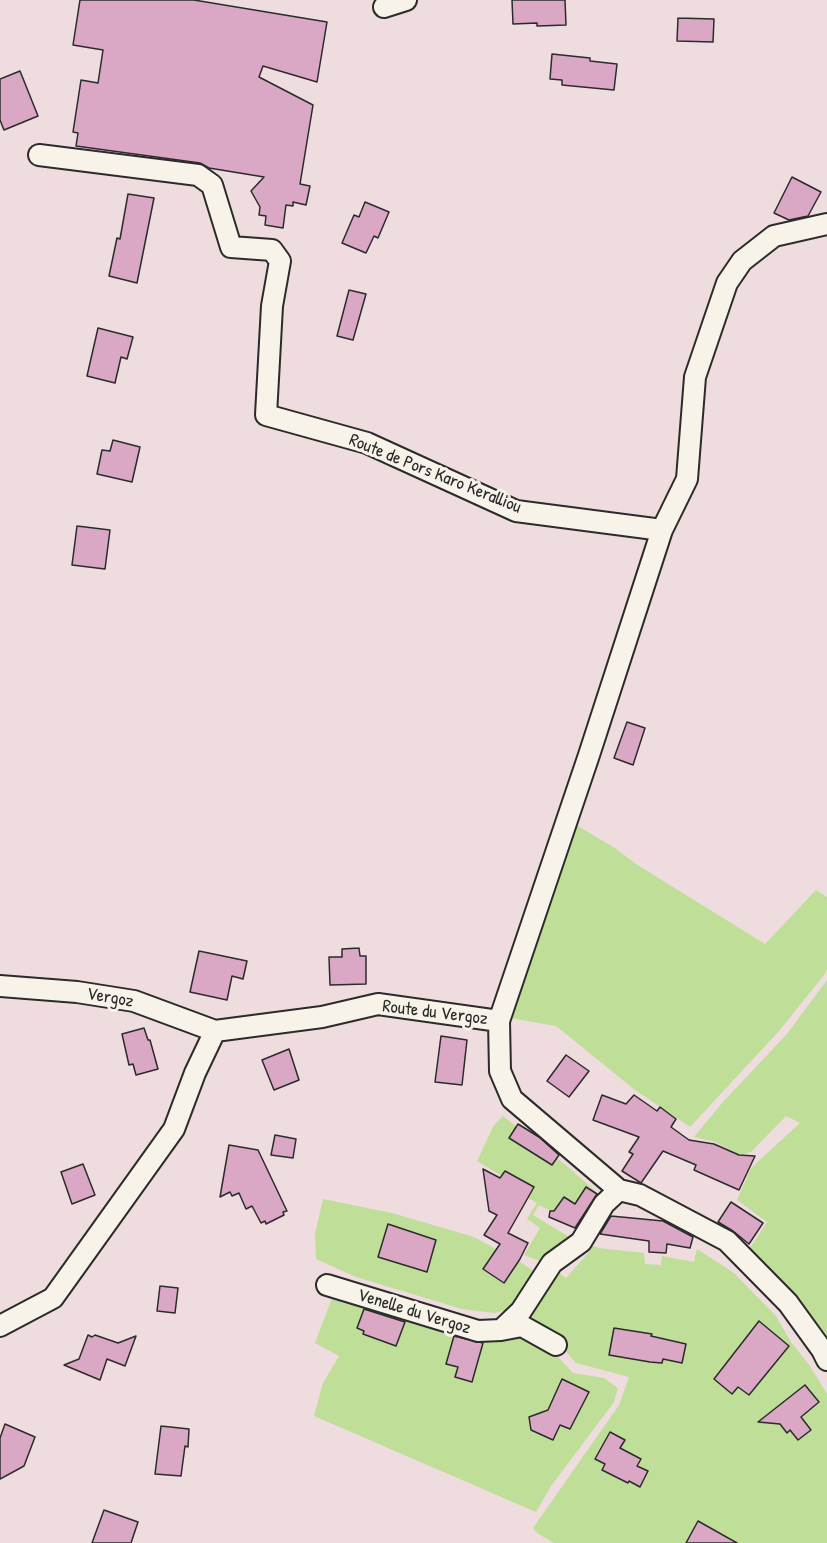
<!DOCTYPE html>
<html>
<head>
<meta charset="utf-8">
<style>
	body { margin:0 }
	canvas { display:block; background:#eedcde }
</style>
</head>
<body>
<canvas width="827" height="1543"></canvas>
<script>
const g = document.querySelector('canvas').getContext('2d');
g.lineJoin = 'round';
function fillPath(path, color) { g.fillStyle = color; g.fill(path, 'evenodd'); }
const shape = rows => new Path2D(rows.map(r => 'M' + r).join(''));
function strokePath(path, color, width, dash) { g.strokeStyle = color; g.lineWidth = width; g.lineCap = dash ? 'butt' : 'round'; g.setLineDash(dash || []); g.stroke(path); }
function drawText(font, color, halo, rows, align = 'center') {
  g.font = font + ' "Patrick Hand",sans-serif'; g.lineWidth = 6; g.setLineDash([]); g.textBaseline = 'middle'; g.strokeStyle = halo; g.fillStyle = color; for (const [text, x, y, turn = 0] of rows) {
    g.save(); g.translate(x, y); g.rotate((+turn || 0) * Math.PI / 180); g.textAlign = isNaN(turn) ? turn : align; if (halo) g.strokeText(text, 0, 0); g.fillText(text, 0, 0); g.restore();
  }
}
fillPath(shape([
	[571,822,615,848,636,864,765,944,816,890,827,897,827,969,824,975,779,1031,690,1127,635,1090,556,1026,510,1018],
	[827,980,827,1344,748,1251,767,1222,737,1200,751,1168,800,1123,786,1116,751,1152,740,1155,715,1142,694,1137,722,1103,786,1035],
	[503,1116,567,1166,603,1198,596,1209,582,1201,574,1212,588,1222,584,1226,559,1210,557,1214,539,1205,533,1215,569,1237,548,1264,524,1255,540,1228,527,1219,537,1203,512,1189,515,1184,477,1161,494,1125],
	[323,1199,392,1213,474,1237,520,1262,538,1274,522,1296,508,1310,494,1313,462,1309,356,1277,316,1259,315,1234],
	[587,1244,599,1248,644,1253,645,1264,661,1265,662,1256,694,1262,697,1249,734,1273,776,1316,791,1342,810,1366,827,1394,827,1543,554,1543,537,1533,533,1528,619,1405,629,1377,576,1363,556,1340,522,1317,558,1272,566,1278,590,1251,584,1245],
	[338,1294,524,1336,544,1344,559,1358,573,1373,604,1378,618,1388,614,1402,551,1486,536,1512,314,1416,323,1383,339,1356,315,1343,332,1298]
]), '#bfdf98');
const building = shape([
	[80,0,194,0,327,22,317,82,263,66,259,77,313,105,300,184,310,186,306,205,293,202,293,206,286,205,283,228,265,225,266,216,259,215,260,207,251,191,264,177,209,168,200,163,76,146,78,133,73,132,81,80,98,83,103,50,73,45,80,0],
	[512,0,565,0,566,25,537,26,537,23,513,24,512,0],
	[678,18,714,19,713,42,677,41,678,18],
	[552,54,590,58,590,61,617,64,614,90,562,85,562,80,550,79,552,54],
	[20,71,38,116,4,130,0,120,0,79,20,71],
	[792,177,821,192,808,216,789,220,774,213,792,177],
	[128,194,154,198,137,283,109,276,117,238,120,239,128,194],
	[365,202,389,212,378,238,374,236,366,253,342,243,354,215,359,217,365,202],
	[349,290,366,294,353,340,337,336,349,290],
	[98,328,133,337,127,359,121,357,115,383,87,376,98,328],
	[113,440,140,447,132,482,97,474,102,450,110,451,113,440],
	[77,526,110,530,105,569,72,565,77,526],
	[627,722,645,728,633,765,614,758,627,722],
	[359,948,360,956,366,956,366,984,330,985,329,957,342,957,342,949,359,948],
	[199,951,247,961,243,979,232,976,227,1000,190,992,199,951],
	[144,1028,148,1040,150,1040,158,1069,136,1075,133,1064,129,1065,122,1034,144,1028],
	[441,1036,467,1040,462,1085,435,1082,441,1036],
	[289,1049,299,1080,274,1090,262,1060,289,1049],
	[566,1055,589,1071,569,1097,547,1081,566,1055],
	[602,1095,626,1104,634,1095,657,1111,660,1107,676,1119,671,1127,689,1140,714,1144,739,1155,755,1156,739,1190,694,1170,696,1165,663,1151,641,1183,622,1171,633,1154,629,1152,639,1137,593,1120,602,1095],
	[518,1124,539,1137,559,1155,552,1165,509,1138,518,1124],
	[275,1135,296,1139,293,1158,271,1155,275,1135],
	[229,1145,258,1150,287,1211,283,1212,284,1215,266,1224,265,1221,261,1223,252,1206,246,1209,239,1193,232,1196,230,1192,220,1197,229,1145],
	[83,1164,95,1195,72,1204,61,1172,83,1164],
	[483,1169,500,1178,505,1171,534,1187,508,1233,528,1243,520,1259,504,1283,483,1269,500,1244,484,1235,497,1215,489,1211,483,1169],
	[586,1187,597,1194,575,1228,549,1217,550,1211,554,1211,564,1197,575,1204,586,1187],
	[731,1202,763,1223,749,1244,733,1231,718,1222,731,1202],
	[611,1216,663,1221,693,1237,690,1248,667,1244,666,1253,649,1252,649,1241,600,1234,611,1216],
	[388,1224,436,1240,427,1272,378,1257,388,1224],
	[160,1286,178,1288,175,1313,157,1311,160,1286],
	[364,1309,405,1322,396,1346,363,1334,364,1331,357,1328,364,1309],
	[759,1321,789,1346,749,1395,738,1387,732,1394,714,1379,759,1321],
	[614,1328,652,1334,651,1336,686,1344,682,1363,663,1359,662,1363,650,1362,609,1355,614,1328],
	[88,1335,92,1337,95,1335,118,1343,136,1336,125,1366,107,1359,100,1380,64,1365,79,1359,88,1335],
	[454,1336,483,1343,472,1382,455,1377,458,1367,446,1364,454,1336],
	[562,1379,589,1392,570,1429,560,1425,553,1440,531,1430,529,1417,548,1410,562,1379],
	[805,1385,819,1402,801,1417,811,1430,798,1440,790,1430,787,1433,780,1424,758,1422,805,1385],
	[5,1424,35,1437,24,1466,0,1479,0,1438,5,1424],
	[161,1426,189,1429,188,1447,185,1446,181,1476,155,1474,161,1426],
	[610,1432,625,1440,620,1448,641,1459,637,1466,648,1471,640,1487,629,1481,628,1483,602,1470,605,1464,595,1459,610,1432],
	[104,1510,138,1522,131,1543,92,1543,104,1510],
	[698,1521,737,1543,686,1543,698,1521]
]);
fillPath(building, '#daa8c5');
strokePath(building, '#2b2b2b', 1.5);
const street = shape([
	[384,7,406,0],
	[39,155,198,175,212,185,231,247,272,250,280,261,272,306,266,415,367,443,516,511,662,530],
	[0,986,77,992,134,1001,215,1031],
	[499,1021,589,755,662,530,687,479,695,377,727,283,742,261,774,236,827,224],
	[327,1285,478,1331,501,1330],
	[0,1326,53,1298,174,1129,195,1073,215,1031,322,1017,378,1004,499,1021,500,1071,512,1099,619,1190,640,1195,727,1241,788,1303,822,1350,827,1360],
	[556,1345,522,1326,501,1330,521,1311,552,1263,581,1242,604,1204,619,1190]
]);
strokePath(street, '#2b2b2b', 24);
strokePath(street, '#f7f3e8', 20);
drawText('18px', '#2b2b2b', '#f7f3e8', [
	["Route de Pors Karo Keralliou",435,474,22],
	["Vergoz",110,998,10],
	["Route du Vergoz",435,1013,7],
	["Venelle du Vergoz",414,1312,17]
]);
</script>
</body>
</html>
